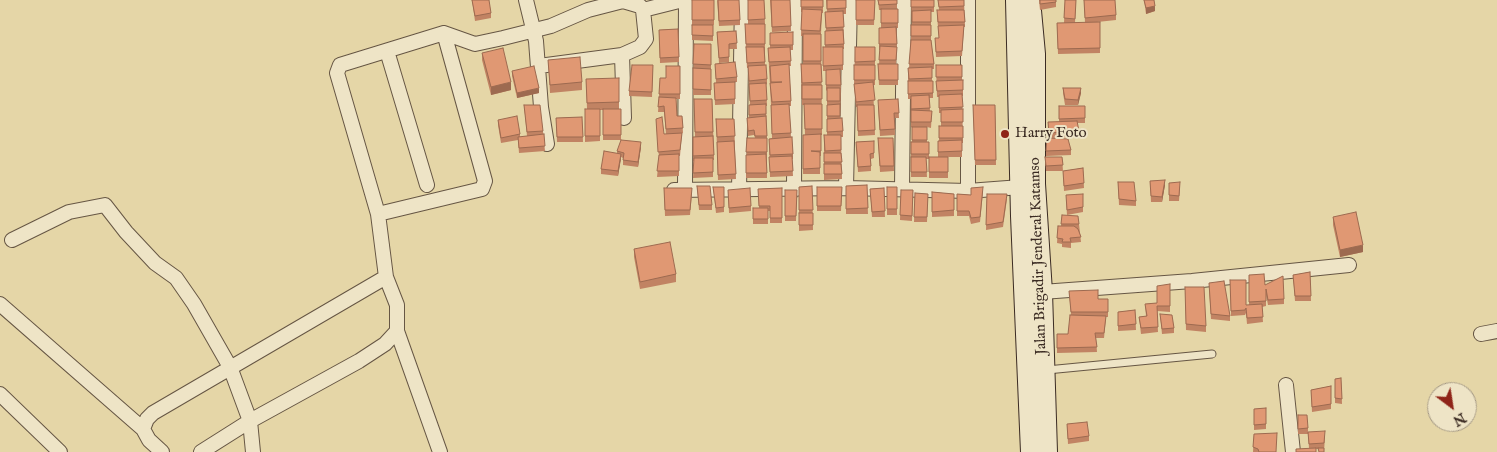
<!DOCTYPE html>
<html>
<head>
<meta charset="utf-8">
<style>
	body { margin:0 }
	#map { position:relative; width:1497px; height:452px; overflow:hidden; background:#e5d6a7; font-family:"IM FELL English",serif }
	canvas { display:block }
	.north { position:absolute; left:1427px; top:382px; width:50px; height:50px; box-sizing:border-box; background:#eee4c6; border:1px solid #a69a85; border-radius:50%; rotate:149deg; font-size:14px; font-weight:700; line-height:20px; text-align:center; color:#3b2b23 }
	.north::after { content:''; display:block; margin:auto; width:18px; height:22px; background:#8f2418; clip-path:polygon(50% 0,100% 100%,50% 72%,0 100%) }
</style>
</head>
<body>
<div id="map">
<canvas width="1497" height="452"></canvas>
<div class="north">N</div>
</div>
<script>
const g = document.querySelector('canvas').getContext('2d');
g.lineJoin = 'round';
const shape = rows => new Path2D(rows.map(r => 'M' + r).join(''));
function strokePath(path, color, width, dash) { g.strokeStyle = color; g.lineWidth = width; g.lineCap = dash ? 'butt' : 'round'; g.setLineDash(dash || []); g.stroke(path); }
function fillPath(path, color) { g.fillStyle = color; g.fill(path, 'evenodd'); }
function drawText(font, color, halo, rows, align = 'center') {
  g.font = font + ' "IM FELL English",serif'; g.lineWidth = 4; g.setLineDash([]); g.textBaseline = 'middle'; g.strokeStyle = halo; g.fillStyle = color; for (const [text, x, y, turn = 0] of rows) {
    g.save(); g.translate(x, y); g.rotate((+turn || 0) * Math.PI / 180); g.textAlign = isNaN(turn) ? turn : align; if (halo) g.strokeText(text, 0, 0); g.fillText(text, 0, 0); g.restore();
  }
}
const service = shape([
	[1047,370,1212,354]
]);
const minor = shape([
	[526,0,536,41,541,107,547,144],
	[968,0,968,191],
	[643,10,683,0],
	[387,51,427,185],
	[622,55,624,118],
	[846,188,850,0],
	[902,189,904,0],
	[674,190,846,188,968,191,1021,187],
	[685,190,686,0],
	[794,190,795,0],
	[739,191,742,0],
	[378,214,482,189,485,181,444,33],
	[12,240,69,212,105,205,126,232,155,263,176,278,194,304,230,367,250,421,253,452],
	[1042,292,1192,281,1349,265],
	[0,304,143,429],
	[397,331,440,452],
	[1481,334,1497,331],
	[1286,385,1293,452],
	[0,394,60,452],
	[162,452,149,440,143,429,147,419,153,413,386,277],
	[201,452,250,421,359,361,385,344,397,331,397,305,386,277,378,214,337,73,340,65,444,33,475,44,503,38,551,26,588,10,623,1,640,6,643,10,646,39,640,47,622,55,539,66]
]);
const secondary = shape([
	[1016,0,1021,216,1031,452],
	[1030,0,1035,54,1035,184,1042,292,1047,452]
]);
strokePath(service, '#665644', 9);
strokePath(minor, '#665644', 16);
strokePath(secondary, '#3b2b23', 22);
strokePath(service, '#eee4c6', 7);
strokePath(minor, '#eee4c6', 14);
strokePath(secondary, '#eee4c6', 20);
fillPath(shape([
	[472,0,491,13,491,18,475,21],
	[692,0,714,0,714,25,713,25,713,41,692,40],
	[717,0,740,20,740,25,719,26],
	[748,0,764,0,765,24,765,65,767,79,767,84,766,85,767,106,766,106,767,136,767,178,746,178,747,138,755,138,754,135,748,136,747,123,749,117,749,105,750,105,748,68,747,68,746,49,745,24,748,24],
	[770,0,790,0,791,31,772,32],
	[801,0,823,0,823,13,822,13,821,34,822,135,821,135,821,156,820,156,820,174,803,174,803,135,805,135,804,105,802,105,801,64,803,64,803,36,801,36,802,12,801,12],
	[826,0,846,0,846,14,843,14,844,44,844,49,843,49,843,70,840,70,841,90,840,118,843,131,843,137,841,137,842,179,824,180,824,135,827,135,827,90,826,91,826,71,823,71,823,47,825,47,825,31,826,31,825,12,827,12],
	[856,0,875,0,874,25,856,25],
	[878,0,897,0,897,9,898,9,898,28,896,28,897,49,896,64,898,64,898,85,879,85,878,64,879,64,880,50,879,50,879,28,881,28,881,10,879,10],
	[911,0,934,0,934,12,931,12,931,40,934,64,934,69,932,69,932,81,933,81,933,98,929,98,930,111,932,111,931,128,927,127,927,142,929,142,929,159,926,159,927,177,911,177,911,142,912,142,912,127,911,127,911,99,908,99,908,68,909,68,911,41,911,25,912,25],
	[938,0,964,0,965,27,964,27,962,56,936,57,935,38,939,38,937,16,939,10],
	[1039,0,1056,0,1056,7,1040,10],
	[1065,0,1076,0,1075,23,1085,23,1084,0,1116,15,1116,20,1088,23,1100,22,1100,53,1058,54,1057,23,1064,23],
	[1144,0,1154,0,1155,11,1146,14],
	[678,29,679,62,660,63,659,30],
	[736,31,737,49,729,49,729,62,719,63,717,32],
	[793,32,793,50,790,50,791,66,789,66,791,101,791,106,789,106,791,137,793,154,793,159,792,159,793,176,770,177,769,139,772,138,771,110,771,105,768,48,770,48,770,33],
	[694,44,711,44,711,95,693,95],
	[855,47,875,47,875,85,873,85,875,135,858,136,857,107,856,107,854,85],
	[482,53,511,90,491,95,482,60],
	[548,60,582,82,582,90,550,93],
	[715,64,737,77,737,82,735,82,735,104,715,105,714,83,716,83],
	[653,65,652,97,629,96,629,91],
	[936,65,962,65,962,80,963,90,963,96,962,96,963,143,962,143,962,157,948,157,948,178,929,178,929,157,938,157,938,141,939,141,939,126,941,126,941,113,939,113,939,97,937,97],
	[680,66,680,99,676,99,677,116,682,116,683,133,674,134,682,133,680,156,679,156,679,176,657,177,659,158,656,119,664,134,666,134,664,112,658,112,659,97,660,78,666,78],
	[512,71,539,93,517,98,512,76],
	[586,79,619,102,619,109,621,109,621,140,603,140,603,110,600,110,600,141,585,142,585,109,587,109],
	[1063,88,1081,93,1078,105,1065,105,1063,93],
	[694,99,712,99,714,155,714,160,713,160,713,177,693,178,694,161,693,161,693,137,695,137],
	[898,99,899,118,894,118,895,135,880,136,878,106],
	[524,105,543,131,545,151,519,153,518,140,501,143,498,125,498,120,520,134,520,137,527,136],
	[973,105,995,105,996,165,975,165],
	[1059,106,1085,106,1085,123,1077,123,1079,137,1052,138,1071,150,1071,155,1046,156,1046,151,1049,138,1048,122,1059,122],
	[582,117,583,142,557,142,556,118],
	[716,119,734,119,736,179,718,180],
	[878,138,893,138,894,171,880,172],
	[874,141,874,158,871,159,871,171,858,172,856,142],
	[641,147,638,167,623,165,623,158,621,157,618,176,601,174,601,169,617,153,617,151],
	[1045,157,1062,157,1063,171,1046,171],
	[1083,168,1084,188,1064,191,1063,171],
	[1150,181,1165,185,1162,202,1151,202],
	[1118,182,1136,201,1136,206,1119,205],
	[1169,183,1180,187,1179,201,1169,201],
	[867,185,868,214,846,214,846,186],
	[697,186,712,205,712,210,699,210],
	[812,186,813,230,799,231,799,187],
	[713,187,724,187,724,212,716,213],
	[817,187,842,187,841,211,817,211],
	[887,187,897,187,897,215,887,215],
	[664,188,692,193,690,215,665,216],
	[782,188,782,223,770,223,770,211,768,211,768,224,753,224,753,208,759,208,758,189],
	[884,188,885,217,872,217,870,189],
	[728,190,751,206,751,211,729,213],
	[785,190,797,190,796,221,785,221],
	[901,190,913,190,912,221,900,220],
	[932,192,954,194,954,216,932,217],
	[983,192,980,222,971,224,969,216,957,216,957,194,971,195],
	[915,193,928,194,927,222,914,222],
	[987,194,1007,199,1003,227,986,230],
	[1083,194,1083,212,1067,215,1066,200],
	[1062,215,1079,224,1081,242,1071,243,1071,248,1062,247,1062,244,1057,243,1058,226,1061,226],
	[1333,217,1363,252,1340,257,1333,225],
	[634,249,676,274,676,282,640,289,634,257],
	[1310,272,1311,301,1295,301,1293,275],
	[1249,275,1265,285,1284,299,1284,304,1268,305,1266,295,1266,306,1262,307,1263,322,1247,324,1246,313,1245,315,1231,316,1230,280,1246,305,1249,305],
	[1170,284,1170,312,1157,311,1158,332,1141,334,1139,317,1146,316,1145,304,1157,303],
	[1185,287,1206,326,1206,332,1186,330],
	[1209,288,1230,316,1230,321,1211,319],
	[1069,291,1098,299,1108,304,1108,317,1106,317,1104,338,1096,338,1097,352,1057,353,1057,334,1068,334,1071,315],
	[1135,310,1136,330,1118,331,1118,312],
	[1160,314,1174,328,1174,333,1162,334],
	[1341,378,1342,404,1335,403,1335,379],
	[1331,386,1331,409,1312,412,1311,390],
	[1266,408,1266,429,1254,430,1254,409],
	[1298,415,1308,428,1308,432,1325,436,1324,452,1318,449,1309,448,1308,434,1298,434],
	[1067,424,1089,436,1089,441,1068,444],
	[1254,434,1276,452,1253,452]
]), '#c18363');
fillPath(shape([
	[1155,6,1155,11,1146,14,1146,8],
	[511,82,511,90,491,95,491,87],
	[539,88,539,93,517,98,517,93],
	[1081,88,1081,93,1078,105,1078,100],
	[641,142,641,147,638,167,638,162],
	[621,154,621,159,618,176,618,171],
	[1165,180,1165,185,1162,202,1162,197],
	[1363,245,1363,252,1340,257,1340,250]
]), '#9d6a50');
const building = shape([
	[472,0,489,0,491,13,475,16,472,0],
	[692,0,714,0,714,20,692,20,692,0],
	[718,0,739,0,740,20,719,21,718,0],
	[748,0,764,0,765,19,748,20,748,0],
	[771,0,790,0,791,26,772,27,771,0],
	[801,0,823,0,823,7,801,7,801,0],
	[827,0,846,0,846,8,827,9,827,0],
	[856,0,875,0,874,20,856,20,856,0],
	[878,0,897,0,897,4,879,5,878,0],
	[911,0,934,0,934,7,911,7,911,0],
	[938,0,964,0,964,6,939,7,938,0],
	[1040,0,1056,0,1056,2,1040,4,1040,0],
	[1065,0,1076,0,1075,19,1064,18,1065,0],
	[1084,0,1115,0,1116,15,1085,18,1084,0],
	[1144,0,1154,0,1155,6,1146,8,1144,0],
	[802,9,822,10,820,31,801,30,802,9],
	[881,9,898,9,898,23,881,23,881,9],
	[931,10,931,22,912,22,912,11,931,10],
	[937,10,964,10,965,22,938,22,937,10],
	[843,11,844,27,826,28,825,12,843,11],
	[1100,22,1100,48,1058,49,1057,23,1100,22],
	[745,24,765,24,765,44,746,44,745,24],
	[692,25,713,25,713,36,692,35,692,25],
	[911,25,931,25,931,36,911,36,911,25],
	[964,25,962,51,936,52,935,38,939,38,938,26,964,25],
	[896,27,897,44,879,44,879,28,896,27],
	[678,29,679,57,660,58,659,30,678,29],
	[843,30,844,44,825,45,825,31,843,30],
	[736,31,737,43,729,44,729,57,719,58,717,32,736,31],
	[793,32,793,45,770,45,770,33,793,32],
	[803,34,821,34,821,61,803,61,803,34],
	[911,40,931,40,934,64,909,64,911,40],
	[694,44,711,44,711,65,693,64,694,44],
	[880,46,897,47,896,60,879,60,880,46],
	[746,47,764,47,765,62,747,63,746,47],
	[790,47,791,61,769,62,768,48,790,47],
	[823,47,843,47,843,65,823,66,823,47],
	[855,47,875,47,875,61,855,62,855,47],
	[503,48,511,82,491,87,482,53,503,48],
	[580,57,582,82,550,85,548,60,580,57],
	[735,62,737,77,716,79,715,64,735,62],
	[789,64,791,101,772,102,770,83,782,82,771,82,770,66,789,64],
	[801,64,821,64,822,82,802,83,801,64],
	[878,64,898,64,898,80,879,80,878,64],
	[632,65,653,65,652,92,629,91,632,65],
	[766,65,767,79,749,81,748,66,766,65],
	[854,65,875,65,875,80,854,80,854,65],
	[936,65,962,65,962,77,936,77,936,65],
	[534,66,539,88,517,93,512,71,534,66],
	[666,66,680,66,680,94,659,94,660,78,666,78,666,66],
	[932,67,932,78,909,79,908,68,932,67],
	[693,68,711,69,711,90,693,89,693,68],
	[840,69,841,85,826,85,826,70,840,69],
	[619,78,619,102,587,103,586,79,619,78],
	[963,80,963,90,937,91,936,81,963,80],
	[908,81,933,81,933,93,908,94,908,81],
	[735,82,735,99,715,100,714,83,735,82],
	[873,82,875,100,856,102,854,84,873,82],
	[766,83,767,100,750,101,749,84,766,83],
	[802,85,822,85,822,99,802,99,802,85],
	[827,88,840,88,840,101,827,101,827,88],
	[1063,88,1081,88,1078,100,1065,99,1063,88],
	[962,94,963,107,939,108,939,95,962,94],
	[929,95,930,108,911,109,911,96,929,95],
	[659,97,676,98,677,116,682,116,683,128,666,129,664,106,658,107,659,97],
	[694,99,712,99,713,132,695,132,694,99],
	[898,99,899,113,894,113,895,129,880,130,878,100,898,99],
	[766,104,766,114,749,115,749,105,766,104],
	[789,104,791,133,772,134,771,105,789,104],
	[804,104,822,104,822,129,805,129,804,104],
	[840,104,840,116,827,116,827,105,840,104],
	[524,105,540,105,543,131,527,132,524,105],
	[857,105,874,105,875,130,858,131,857,105],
	[973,105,995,105,996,160,975,160,973,105],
	[1059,106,1085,106,1085,118,1059,119,1059,106],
	[585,109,600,109,600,136,585,136,585,109],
	[603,109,621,109,621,135,603,135,603,109],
	[963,109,963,122,941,122,941,110,963,109],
	[911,110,932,111,931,122,911,122,911,110],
	[517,116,520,134,501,138,498,120,517,116],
	[766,116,767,136,755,136,754,130,748,131,747,118,766,116],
	[582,117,583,137,557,137,556,118,582,117],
	[662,117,664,134,682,133,680,150,658,152,656,119,662,117],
	[842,118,843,131,827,132,827,119,842,118],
	[716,119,734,119,735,136,717,137,716,119],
	[1077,121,1079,131,1049,133,1048,122,1077,121],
	[939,126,963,126,963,138,939,138,939,126],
	[912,127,927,127,927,140,912,140,912,127],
	[544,134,545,146,519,148,518,137,544,134],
	[821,134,821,151,811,151,820,152,820,168,803,169,803,135,821,134],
	[824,135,841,135,841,150,825,151,824,135],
	[713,136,714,155,693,156,693,137,713,136],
	[792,137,793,154,770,155,769,139,792,137],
	[747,138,767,138,767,152,746,152,747,138],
	[878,138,893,138,894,166,880,166,878,138],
	[1047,138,1068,139,1071,150,1046,151,1047,138],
	[621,140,641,142,638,162,623,160,624,153,617,151,621,140],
	[962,140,962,151,938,152,938,141,962,140],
	[734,141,736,174,718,175,717,142,734,141],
	[874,141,874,153,870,154,871,166,858,167,856,142,874,141],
	[911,142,929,142,929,154,911,154,911,142],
	[604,151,621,154,618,171,601,169,604,151],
	[824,153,841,153,842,162,824,162,824,153],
	[679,154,679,171,657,171,659,155,679,154],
	[766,154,767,173,746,173,746,155,766,154],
	[792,156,793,171,770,172,769,157,792,156],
	[911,157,926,157,927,172,911,172,911,157],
	[929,157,948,157,948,172,929,172,929,157],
	[1045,157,1062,157,1063,165,1046,166,1045,157],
	[694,158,713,158,713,172,693,173,694,158],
	[824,164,841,164,842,174,824,174,824,164],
	[1083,168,1084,183,1064,186,1063,171,1083,168],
	[1165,180,1162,197,1151,196,1150,181,1165,180],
	[1118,182,1134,182,1136,201,1119,199,1118,182],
	[1180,182,1179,196,1169,195,1169,183,1180,182],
	[867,185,868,208,846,209,846,186,867,185],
	[697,186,710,186,712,205,699,205,697,186],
	[812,186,813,210,799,210,799,187,812,186],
	[713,187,724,187,724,207,716,208,713,187],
	[817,187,842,187,841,206,817,206,817,187],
	[887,187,897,187,897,209,887,209,887,187],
	[983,187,980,217,971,218,969,211,957,211,957,194,971,195,971,188,983,187],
	[664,188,692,188,690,210,665,210,664,188],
	[750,188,751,206,729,208,728,190,750,188],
	[782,188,782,218,770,218,770,206,759,206,758,189,782,188],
	[884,188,885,211,872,212,870,189,884,188],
	[785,190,797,190,796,216,785,216,785,190],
	[901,190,913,190,912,216,900,215,901,190],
	[932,192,954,194,954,210,932,212,932,192],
	[915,193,928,194,927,217,914,217,915,193],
	[987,194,1007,194,1003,222,986,225,987,194],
	[1083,194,1083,207,1067,210,1066,195,1083,194],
	[753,208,768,208,768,219,753,219,753,208],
	[1356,212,1363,245,1340,250,1333,217,1356,212],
	[799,213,813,213,813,225,799,225,799,213],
	[1062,215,1078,216,1079,224,1061,224,1062,215],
	[1058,226,1074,226,1078,229,1081,237,1070,238,1071,242,1062,242,1063,239,1057,238,1058,226],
	[670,242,676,274,640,282,634,249,670,242],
	[1310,272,1311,296,1295,296,1293,275,1310,272],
	[1264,274,1265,285,1283,276,1284,299,1268,300,1266,289,1266,301,1249,302,1249,275,1264,274],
	[1230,280,1246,280,1246,305,1262,304,1263,317,1247,318,1246,308,1245,310,1231,311,1230,280],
	[1224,281,1230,316,1211,314,1209,283,1224,281],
	[1170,284,1170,306,1157,306,1158,327,1141,328,1139,317,1147,316,1145,304,1157,303,1157,286,1170,284],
	[1185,287,1204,287,1206,326,1186,324,1185,287],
	[1098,290,1098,299,1108,299,1108,312,1071,312,1069,291,1098,290],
	[1135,310,1136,324,1118,326,1118,312,1135,310],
	[1160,314,1172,315,1174,328,1162,329,1160,314],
	[1070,315,1106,316,1104,333,1095,333,1097,347,1057,348,1057,334,1068,334,1070,315],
	[1341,378,1342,399,1335,398,1335,379,1341,378],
	[1331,386,1331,404,1312,407,1311,390,1331,386],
	[1266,408,1266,424,1254,425,1254,409,1266,408],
	[1298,415,1307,415,1308,428,1298,429,1298,415],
	[1087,422,1089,436,1068,439,1067,424,1087,422],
	[1325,431,1324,443,1309,444,1308,432,1325,431],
	[1277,433,1276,452,1259,452,1258,449,1253,447,1254,434,1277,433],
	[1316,448,1316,452,1296,452,1296,449,1316,448],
	[1318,448,1324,448,1324,452,1319,452,1318,448]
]);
fillPath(building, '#e09873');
strokePath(building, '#9d6a50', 1);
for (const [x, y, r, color] of [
	[1005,134,5,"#8f2418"]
]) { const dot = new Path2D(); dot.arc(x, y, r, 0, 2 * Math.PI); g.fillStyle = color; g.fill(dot); strokePath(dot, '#eee4c6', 2); }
drawText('15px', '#3b2b23', '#eee4c6', [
	["Harry Foto",1015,134]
], 'left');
drawText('15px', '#3b2b23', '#eee4c6', [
	["Jalan Brigadir Jenderal Katamso",1039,256,-92]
]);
</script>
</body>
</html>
